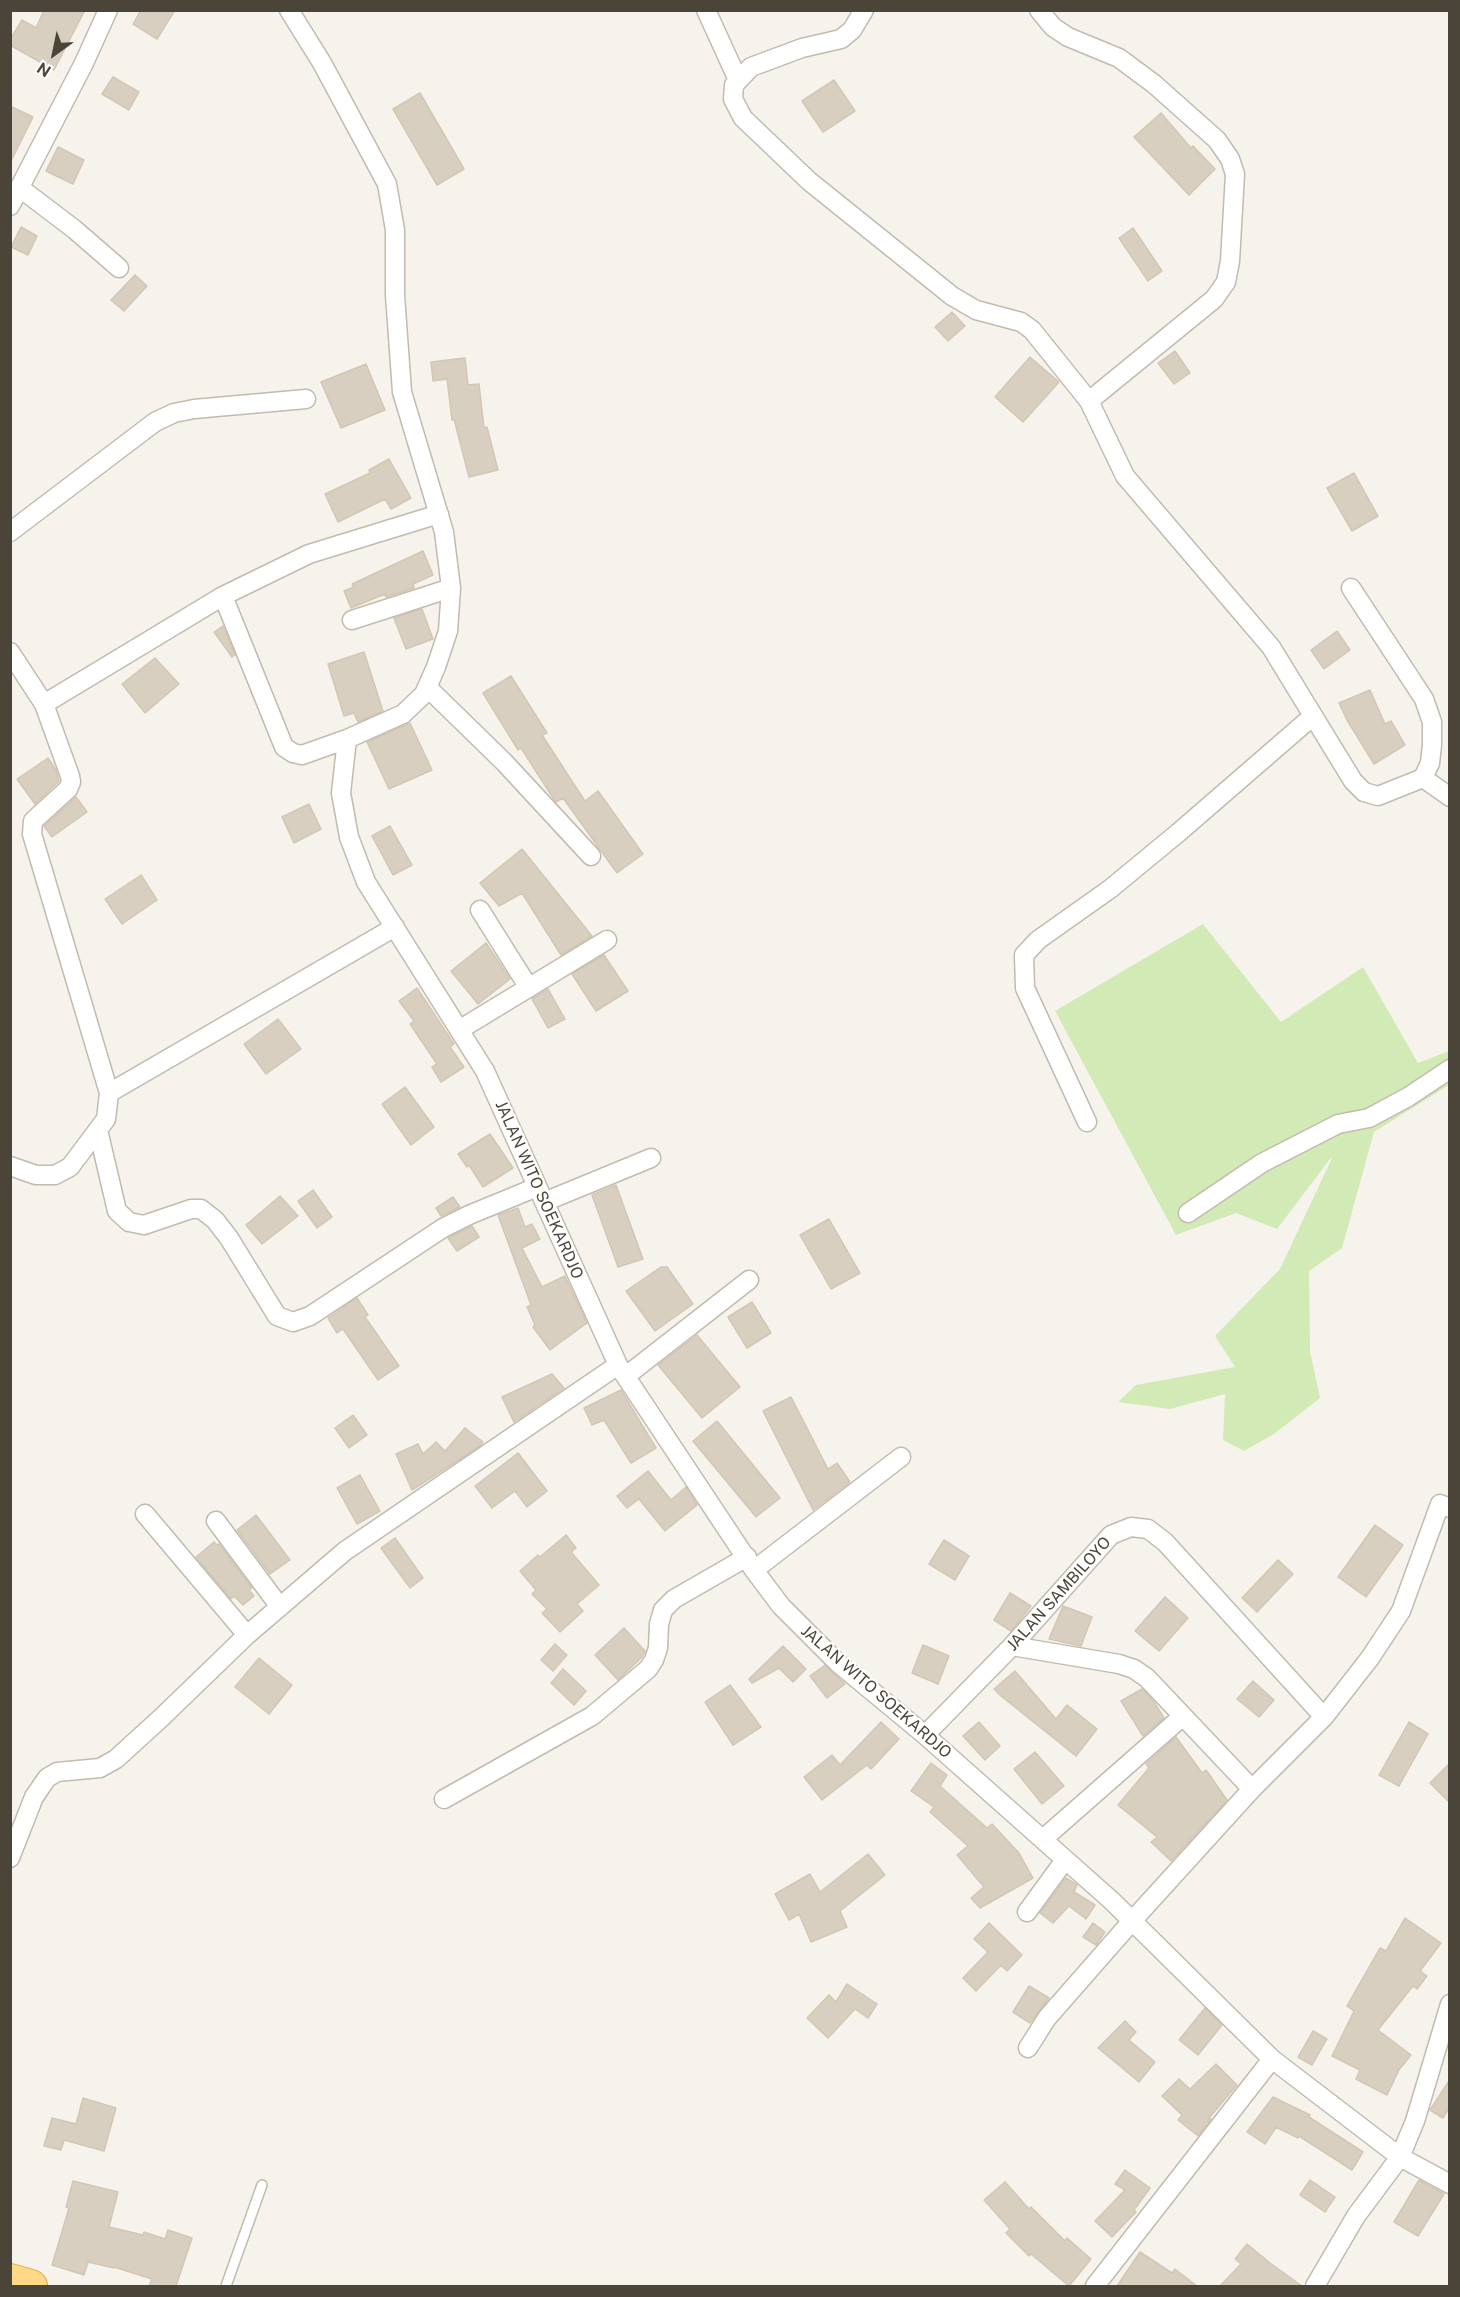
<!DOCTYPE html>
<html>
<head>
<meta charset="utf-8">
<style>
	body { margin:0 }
	#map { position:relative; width:1460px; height:2297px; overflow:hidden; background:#f6f3ec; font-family:"Public Sans",sans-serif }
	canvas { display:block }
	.frame { position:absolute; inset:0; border:12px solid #4b4439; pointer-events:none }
	.north { position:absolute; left:24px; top:24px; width:60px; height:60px; -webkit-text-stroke:4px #fff; paint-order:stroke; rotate:213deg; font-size:16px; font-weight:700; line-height:24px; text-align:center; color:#4b4439 }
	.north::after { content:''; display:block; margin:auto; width:21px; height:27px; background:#4b4439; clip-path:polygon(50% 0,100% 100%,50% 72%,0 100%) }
</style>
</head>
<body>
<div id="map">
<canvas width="1460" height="2297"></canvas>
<div class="frame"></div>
<div class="north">N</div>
</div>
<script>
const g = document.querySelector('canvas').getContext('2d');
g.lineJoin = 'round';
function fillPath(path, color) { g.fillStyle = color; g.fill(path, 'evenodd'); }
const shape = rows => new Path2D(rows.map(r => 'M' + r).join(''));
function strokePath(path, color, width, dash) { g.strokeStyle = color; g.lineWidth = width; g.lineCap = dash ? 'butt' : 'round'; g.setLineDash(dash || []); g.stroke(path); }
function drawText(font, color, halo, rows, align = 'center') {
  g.font = font + ' "Public Sans",sans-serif'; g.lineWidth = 4.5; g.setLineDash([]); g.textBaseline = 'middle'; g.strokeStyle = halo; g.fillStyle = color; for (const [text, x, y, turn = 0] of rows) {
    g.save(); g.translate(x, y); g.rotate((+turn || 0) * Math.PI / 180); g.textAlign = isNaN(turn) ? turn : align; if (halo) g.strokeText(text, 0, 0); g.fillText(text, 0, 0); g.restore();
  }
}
fillPath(shape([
	[1203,924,1281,1022,1363,967,1418,1063,1449,1051,1449,1085,1374,1132,1342,1248,1309,1271,1310,1351,1320,1398,1274,1434,1244,1451,1223,1440,1225,1394,1170,1409,1118,1402,1136,1385,1235,1367,1215,1336,1280,1269,1332,1158,1330,1159,1277,1229,1236,1213,1176,1235,1055,1011]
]), '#d2eab5');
const building = shape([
	[44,10,85,10,54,70,10,45,10,40,22,20,36,28,44,10],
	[141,10,175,10,157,39,133,24,141,10],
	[113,77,139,92,129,110,102,94,113,77],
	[834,80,855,111,823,132,802,101,834,80],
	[420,93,464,169,437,185,393,109,420,93],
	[10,106,33,117,10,163,10,106],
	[1161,113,1191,148,1193,146,1215,169,1189,195,1134,137,1161,113],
	[58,147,84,160,73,184,46,171,58,147],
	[21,227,37,236,28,255,11,247,21,227],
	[1133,228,1162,271,1148,281,1119,238,1133,228],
	[135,275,147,286,124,311,111,300,135,275],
	[952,312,965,326,948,341,935,327,952,312],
	[1175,351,1190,373,1174,384,1158,363,1175,351],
	[1030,357,1059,382,1023,422,995,397,1030,357],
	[465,358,468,385,479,384,484,428,487,427,498,470,469,477,454,419,452,420,447,379,433,381,431,362,465,358],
	[366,364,385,410,341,428,321,382,366,364],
	[389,459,411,498,391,509,385,499,338,522,325,494,370,473,369,470,389,459],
	[1354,473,1378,516,1352,531,1327,488,1354,473],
	[423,551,433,575,413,584,414,588,386,597,385,594,351,608,344,591,354,587,352,584,423,551],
	[422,609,433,639,406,649,394,618,422,609],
	[223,626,235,655,232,657,214,632,223,626],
	[1337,631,1350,650,1324,669,1311,650,1337,631],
	[364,652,383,711,358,722,354,713,344,716,328,664,364,652],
	[155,658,179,684,145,713,122,684,155,658],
	[511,676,547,733,542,735,585,801,598,791,643,854,617,873,563,798,556,802,555,801,521,748,518,750,483,693,511,676],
	[1370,690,1385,724,1391,721,1405,745,1374,764,1347,720,1339,703,1370,690],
	[410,723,432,770,389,789,367,742,410,723],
	[48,758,56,770,59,781,35,804,17,779,48,758],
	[76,797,87,812,52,837,44,826,76,797],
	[309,804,321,829,294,843,282,817,309,804],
	[390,826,412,865,393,875,372,836,390,826],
	[522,849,592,936,561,955,522,893,499,906,480,883,522,849],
	[141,875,157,900,122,924,105,899,141,875],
	[486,943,510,979,478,1004,451,971,486,943],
	[604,955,628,991,596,1011,572,974,604,955],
	[417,988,454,1044,450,1047,464,1067,441,1082,432,1067,437,1064,410,1024,414,1021,399,1001,417,988],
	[548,989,565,1019,548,1028,532,999,548,989],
	[278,1019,301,1049,266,1074,244,1044,278,1019],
	[405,1087,434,1127,411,1145,382,1104,405,1087],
	[490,1134,513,1168,483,1187,469,1165,467,1167,458,1154,490,1134],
	[616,1185,643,1259,618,1267,592,1195,616,1185],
	[313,1190,332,1217,317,1228,298,1201,313,1190],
	[280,1196,298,1216,262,1244,246,1225,280,1196],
	[453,1197,460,1207,441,1216,436,1208,453,1197],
	[518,1208,525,1227,532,1224,540,1239,522,1248,542,1287,565,1276,587,1323,550,1350,533,1327,535,1325,527,1307,531,1305,498,1215,518,1208],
	[829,1219,860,1273,831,1289,800,1235,829,1219],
	[472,1226,479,1237,457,1251,448,1238,472,1226],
	[661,1267,667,1267,693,1304,655,1331,626,1291,661,1267],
	[357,1298,368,1315,365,1317,399,1366,378,1380,343,1329,337,1333,328,1318,357,1298],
	[752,1302,771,1333,747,1348,728,1317,752,1302],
	[697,1335,740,1387,702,1418,658,1365,697,1335],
	[552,1374,564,1388,514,1422,502,1397,552,1374],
	[621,1390,656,1448,631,1463,604,1420,592,1425,584,1408,621,1390],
	[791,1397,828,1469,837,1463,850,1482,813,1510,763,1411,791,1397],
	[353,1415,367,1435,349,1448,335,1428,353,1415],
	[717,1421,780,1498,756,1517,693,1441,717,1421],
	[465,1428,483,1442,480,1446,412,1490,396,1454,418,1444,423,1454,436,1442,445,1451,465,1428],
	[518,1453,547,1491,527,1507,515,1491,492,1508,475,1486,518,1453],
	[648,1471,671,1500,686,1487,697,1505,665,1531,639,1499,627,1508,617,1496,648,1471],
	[360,1475,380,1511,357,1524,337,1488,360,1475],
	[256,1515,290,1560,270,1574,237,1530,256,1515],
	[1375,1525,1403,1545,1366,1597,1338,1577,1375,1525],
	[566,1535,576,1548,571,1552,599,1585,577,1604,583,1611,560,1632,542,1613,547,1609,532,1594,536,1590,520,1571,538,1555,540,1557,566,1535],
	[395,1538,423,1578,410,1588,381,1548,395,1538],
	[944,1540,969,1556,955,1580,929,1564,944,1540],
	[214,1542,217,1545,219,1544,252,1588,249,1590,254,1596,243,1605,234,1596,231,1599,196,1557,214,1542],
	[1278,1560,1293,1574,1257,1612,1242,1598,1278,1560],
	[1010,1593,1031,1606,1011,1631,994,1620,1010,1593],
	[1165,1597,1188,1618,1159,1651,1135,1631,1165,1597],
	[1063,1606,1092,1617,1081,1646,1049,1639,1063,1606],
	[624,1628,645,1651,642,1657,618,1680,595,1655,624,1628],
	[555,1644,567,1655,553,1671,541,1660,555,1644],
	[923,1645,949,1656,938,1684,912,1673,923,1645],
	[783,1646,806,1669,793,1682,779,1668,752,1683,749,1679,783,1646],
	[259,1658,292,1685,269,1714,235,1687,259,1658],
	[825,1665,845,1684,827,1698,810,1676,825,1665],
	[563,1669,586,1691,574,1705,551,1683,563,1669],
	[1015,1671,1056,1719,1067,1705,1097,1729,1076,1756,1001,1696,994,1689,1015,1671],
	[1253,1681,1274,1700,1259,1717,1237,1699,1253,1681],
	[730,1685,761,1727,733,1745,705,1702,730,1685],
	[1142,1689,1154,1702,1164,1718,1143,1736,1121,1701,1142,1689],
	[881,1722,899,1739,871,1769,867,1765,822,1800,804,1777,832,1755,840,1765,881,1722],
	[979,1722,1000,1746,985,1760,963,1736,979,1722],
	[1409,1722,1428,1734,1399,1786,1379,1775,1409,1722],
	[1176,1737,1202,1773,1206,1770,1227,1800,1171,1861,1151,1842,1157,1837,1118,1805,1149,1768,1146,1764,1176,1737],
	[1035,1752,1064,1786,1042,1804,1014,1769,1035,1752],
	[931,1763,947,1775,940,1786,987,1828,992,1824,1019,1853,1033,1878,980,1908,971,1898,984,1887,957,1855,968,1846,930,1812,934,1807,911,1791,931,1763],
	[1449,1764,1449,1802,1430,1783,1449,1764],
	[868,1854,885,1875,840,1911,847,1927,811,1942,799,1914,789,1920,775,1894,810,1874,820,1892,868,1854],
	[1066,1878,1077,1885,1074,1892,1095,1905,1086,1919,1069,1906,1053,1923,1040,1913,1066,1878],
	[1405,1918,1441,1943,1420,1971,1427,1976,1417,1989,1413,1986,1378,2030,1411,2055,1399,2070,1387,2095,1356,2079,1360,2070,1332,2056,1354,2011,1347,2006,1380,1948,1386,1951,1405,1918],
	[989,1923,1022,1955,1007,1971,1001,1965,976,1991,963,1978,988,1952,974,1939,989,1923],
	[1093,1923,1105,1932,1096,1945,1083,1937,1093,1923],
	[847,1984,877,2004,868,2018,855,2009,828,2038,807,2018,829,1995,836,2002,847,1984],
	[1029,1986,1049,1998,1030,2023,1013,2012,1029,1986],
	[1205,2008,1222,2025,1198,2055,1179,2040,1205,2008],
	[1125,2021,1136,2032,1129,2040,1155,2062,1139,2082,1098,2048,1125,2021],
	[1313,2031,1327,2039,1312,2065,1298,2057,1313,2031],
	[1216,2064,1237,2085,1209,2118,1211,2119,1198,2136,1178,2120,1182,2115,1162,2096,1179,2079,1190,2089,1216,2064],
	[1449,2081,1449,2108,1443,2118,1430,2110,1449,2081],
	[1273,2097,1310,2115,1309,2117,1363,2152,1352,2170,1299,2136,1298,2138,1276,2127,1265,2144,1247,2132,1273,2097],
	[83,2098,116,2108,104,2151,64,2140,61,2150,44,2146,52,2118,76,2124,83,2098],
	[1125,2170,1150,2188,1134,2210,1136,2212,1112,2237,1095,2221,1125,2190,1115,2184,1125,2170],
	[1310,2180,1335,2197,1325,2212,1300,2195,1310,2180],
	[1419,2180,1444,2194,1418,2236,1394,2222,1419,2180],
	[73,2181,118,2192,109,2227,143,2235,144,2232,165,2239,168,2230,192,2238,176,2286,149,2286,152,2279,114,2267,114,2268,88,2262,84,2275,52,2265,69,2208,66,2207,73,2181],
	[1005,2182,1029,2209,1031,2207,1065,2241,1067,2238,1091,2259,1069,2286,1031,2254,1029,2256,1006,2233,1010,2229,984,2200,1005,2182],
	[1247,2244,1270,2263,1302,2286,1220,2286,1241,2264,1235,2259,1247,2244],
	[1140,2252,1172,2273,1175,2269,1197,2286,1117,2286,1140,2252]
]);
fillPath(building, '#d8cfc1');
strokePath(building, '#d3c7b4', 1.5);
const service = shape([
	[226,2286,262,2185]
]);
const minor = shape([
	[289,10,322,63,387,184,395,230,395,295,402,392,444,532,451,588,448,631,436,667,424,694,403,714,347,739,341,793,349,837,366,882,485,1071,618,1365,754,1570,781,1606,838,1663,925,1735,1112,1901,1272,2059,1400,2157,1450,2184],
	[706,10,738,80],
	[864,10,852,30,841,39,802,48,751,67,734,85,733,99,743,118,809,181,952,296,976,310,1021,322,1032,330,1089,401,1125,476,1271,647,1353,781,1364,792,1378,796,1423,778],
	[1039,10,1053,27,1068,37,1119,58,1154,84,1217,140,1230,159,1235,174,1230,261,1226,282,1214,299,1089,401],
	[20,188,74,229,119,268],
	[10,206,84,63,108,10],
	[10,532,155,422,174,413,194,409,306,399],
	[1351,588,1424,699,1432,722,1432,745,1430,763,1423,778,1450,797],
	[223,596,284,747,293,753,302,755,347,739],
	[352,620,451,588],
	[10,652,44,704,70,776,71,782,68,789,33,821,32,834,109,1093,106,1119,70,1167,55,1175,36,1175,10,1166],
	[427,687,504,762,591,856],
	[44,704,223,596,309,554,439,514],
	[480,910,529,988],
	[459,1030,607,940],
	[109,1093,395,927],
	[1087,1122,1025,988,1024,955,1038,940,1110,889,1178,833,1313,716],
	[98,1130,117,1211,129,1222,144,1225,191,1209,201,1209,215,1220,229,1238,277,1316,293,1322,310,1316,443,1228,469,1215,537,1187],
	[544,1202,651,1158],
	[1188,1213,1262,1163,1338,1124,1369,1118,1408,1097,1450,1069],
	[626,1376,749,1280],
	[145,1514,247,1635],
	[216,1521,280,1607],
	[754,1570,901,1457],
	[1012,1646,1119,1664,1134,1669,1147,1678,1252,1789],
	[925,1735,1012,1646,1111,1535,1131,1527,1148,1529,1165,1542,1324,1717],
	[444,1799,592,1716,648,1669,654,1660,658,1648,659,1624,663,1610,674,1599,747,1557],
	[1043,1839,1183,1716],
	[10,1858,34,1797,47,1778,57,1772,100,1768,116,1759,161,1718,247,1635,345,1551,618,1365],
	[1027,1912,1065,1860],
	[1028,2048,1047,2018,1132,1921,1252,1789,1324,1717,1370,1658,1401,1611,1440,1504,1450,1508],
	[1095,2286,1272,2059],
	[1315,2286,1356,2216,1400,2157,1415,2121,1450,2004]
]);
const trunk = shape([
	[10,2280,31,2286]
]);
strokePath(service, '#c2bbae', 12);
strokePath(minor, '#c2bbae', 21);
strokePath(trunk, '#e0a43c', 34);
strokePath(service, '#fff', 9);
strokePath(minor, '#fff', 18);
strokePath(trunk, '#ffd985', 32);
drawText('16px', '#4b4439', '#fff', [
	["JALAN WITO SOEKARDJO",539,1190,66],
	["JALAN SAMBILOYO",1059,1594,-48],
	["JALAN WITO SOEKARDJO",876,1692,41]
]);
</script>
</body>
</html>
